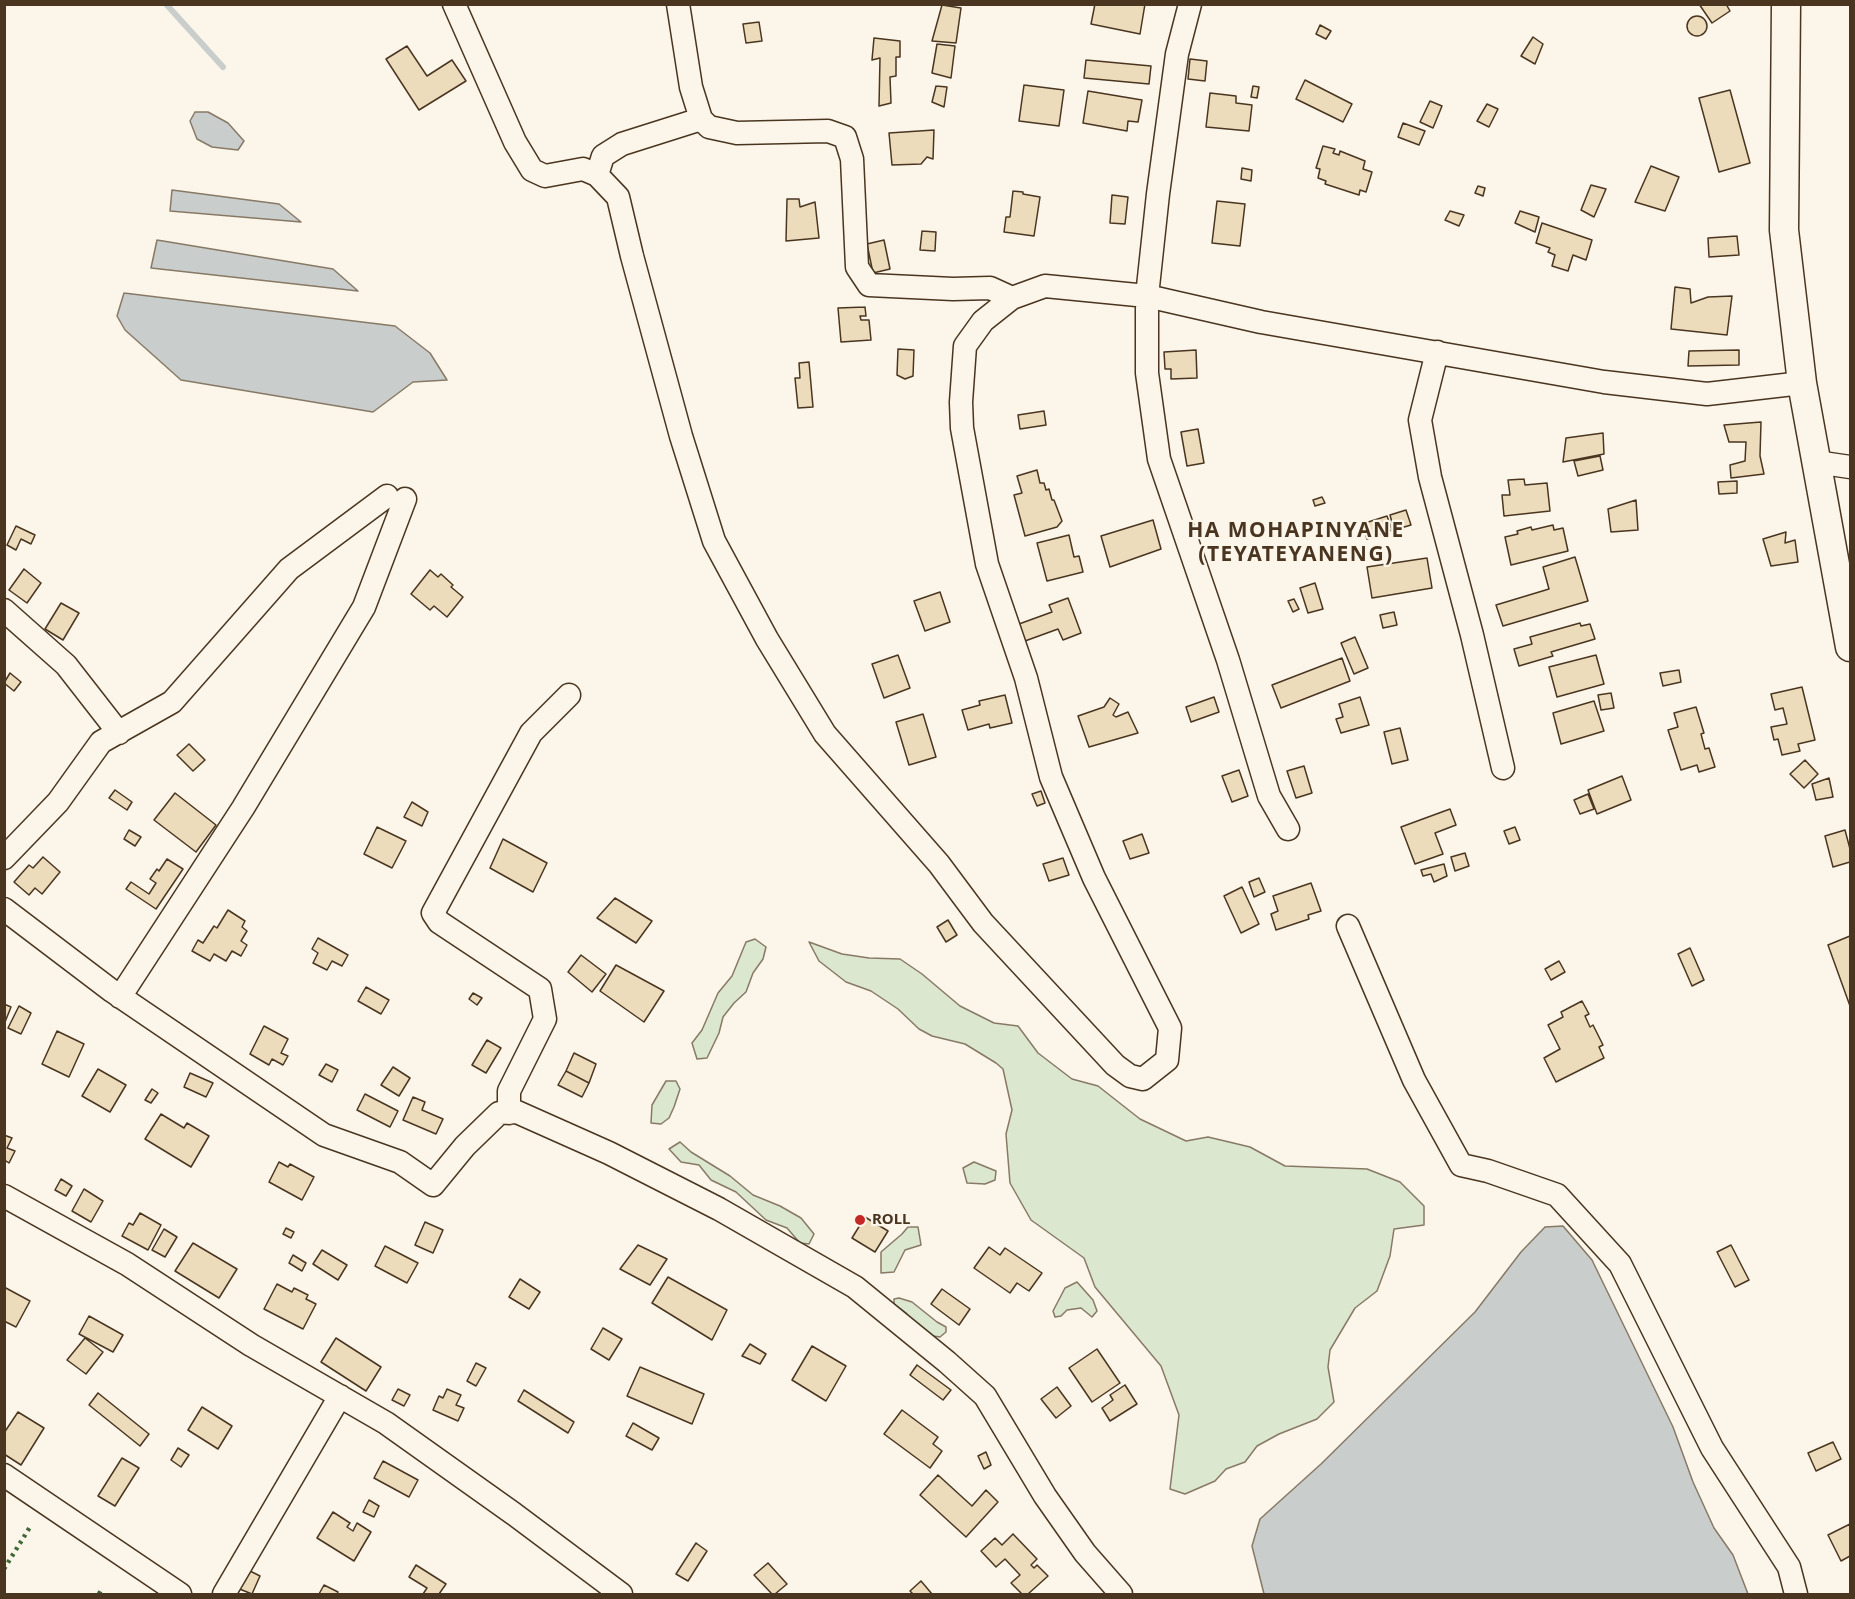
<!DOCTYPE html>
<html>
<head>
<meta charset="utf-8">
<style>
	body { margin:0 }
	#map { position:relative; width:1855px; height:1599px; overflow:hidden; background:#fbf6e9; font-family:"Noto Sans",sans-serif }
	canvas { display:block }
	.frame { position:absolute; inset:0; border:6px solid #4a3520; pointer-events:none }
</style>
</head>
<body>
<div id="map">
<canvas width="1855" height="1599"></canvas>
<div class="frame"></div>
</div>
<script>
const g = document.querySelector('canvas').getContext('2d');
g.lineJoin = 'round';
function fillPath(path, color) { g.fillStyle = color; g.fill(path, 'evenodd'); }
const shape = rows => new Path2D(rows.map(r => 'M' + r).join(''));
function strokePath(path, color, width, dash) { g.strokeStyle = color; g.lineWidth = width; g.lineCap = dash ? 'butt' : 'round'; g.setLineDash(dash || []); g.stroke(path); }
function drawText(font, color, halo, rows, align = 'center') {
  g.font = font + ' "Noto Sans",sans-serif'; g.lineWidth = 4.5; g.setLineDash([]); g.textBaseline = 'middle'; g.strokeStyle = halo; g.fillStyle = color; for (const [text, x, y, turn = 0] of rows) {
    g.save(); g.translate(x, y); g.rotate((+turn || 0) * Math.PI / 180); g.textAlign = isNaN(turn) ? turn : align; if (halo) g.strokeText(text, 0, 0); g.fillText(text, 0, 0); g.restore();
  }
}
const green = shape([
	[755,939,766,947,763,959,753,973,746,992,734,1003,723,1017,719,1033,707,1058,697,1059,692,1043,702,1030,718,993,732,976,746,942,755,939],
	[809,942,842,954,869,958,900,959,922,974,960,1006,994,1023,1018,1026,1038,1053,1072,1079,1098,1086,1140,1119,1186,1141,1208,1137,1250,1147,1285,1166,1367,1169,1400,1182,1424,1206,1424,1225,1394,1229,1390,1256,1377,1291,1355,1308,1330,1350,1328,1367,1334,1402,1317,1419,1279,1434,1257,1446,1245,1462,1226,1469,1215,1481,1185,1494,1170,1489,1179,1415,1161,1366,1095,1287,1084,1258,1031,1220,1010,1183,1006,1134,1012,1110,1003,1069,996,1063,965,1044,932,1036,919,1029,898,1009,871,991,846,982,819,961,809,942],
	[666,1081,676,1081,680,1089,674,1107,669,1118,661,1124,651,1123,652,1105,666,1081],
	[680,1142,691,1152,730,1176,753,1195,780,1206,801,1218,814,1234,809,1244,800,1243,787,1228,766,1220,736,1192,711,1180,699,1165,681,1162,669,1149,680,1142],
	[974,1162,996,1171,995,1180,985,1184,967,1183,963,1168,974,1162],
	[908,1227,918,1227,921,1245,905,1250,894,1272,881,1273,881,1252,902,1234,908,1227],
	[1077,1282,1093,1300,1097,1311,1092,1317,1081,1308,1067,1310,1061,1316,1055,1317,1053,1311,1065,1288,1077,1282],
	[899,1298,912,1302,937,1322,946,1327,946,1332,940,1337,933,1336,913,1323,906,1313,894,1304,894,1299,899,1298]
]);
fillPath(green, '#dce7d0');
strokePath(green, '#887966', 1.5);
const water = shape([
	[195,112,208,112,228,123,244,141,238,150,212,147,197,139,190,121,195,112],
	[172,190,279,204,301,222,170,211,172,190],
	[157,240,333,269,358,291,151,268,157,240],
	[124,293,395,326,430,353,447,380,413,382,373,412,181,380,125,330,117,316,124,293],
	[1563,1226,1592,1260,1673,1427,1693,1482,1714,1528,1733,1555,1748,1594,1264,1594,1252,1546,1260,1519,1321,1464,1475,1312,1521,1252,1545,1227,1563,1226]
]);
fillPath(water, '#c9cecd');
strokePath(water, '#887966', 1.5);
strokePath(shape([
	[166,4,223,67]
]), '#c9cecd', 6);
const building = shape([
	[1095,4,1145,4,1140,34,1091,24,1095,4],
	[1699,4,1726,4,1730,11,1712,23,1699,4],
	[942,5,961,8,956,43,932,41,942,5],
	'1687 26a10 10 0 1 1 20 0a10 10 0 1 1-20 0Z',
	[759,22,762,41,746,43,743,24,759,22],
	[1320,25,1331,31,1326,39,1316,34,1320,25],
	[1533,37,1543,44,1535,64,1521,56,1533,37],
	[874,38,900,41,900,57,896,57,896,76,890,77,891,103,879,106,880,58,872,60,874,38],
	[937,44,955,46,951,78,932,73,937,44],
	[407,46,427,76,452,60,466,81,419,110,386,59,407,46],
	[1190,59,1207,61,1205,81,1188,79,1190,59],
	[1086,60,1151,66,1149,84,1084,78,1086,60],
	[1305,80,1352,104,1343,122,1296,99,1305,80],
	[1024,85,1064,90,1059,126,1019,121,1024,85],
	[936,86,947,87,944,107,932,102,936,86],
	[1253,86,1259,87,1257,98,1251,97,1253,86],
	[1730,90,1750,163,1719,172,1699,98,1730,90],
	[1088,91,1142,100,1138,122,1128,121,1127,131,1083,123,1088,91],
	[1210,93,1236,96,1236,103,1252,105,1249,131,1206,127,1210,93],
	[1430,101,1442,106,1433,128,1420,122,1430,101],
	[1487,104,1498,109,1489,127,1477,121,1487,104],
	[1403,123,1425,131,1419,145,1398,137,1403,123],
	[934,130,933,159,927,157,921,164,892,165,889,133,934,130],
	[1323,146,1335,149,1333,153,1339,155,1340,151,1365,161,1363,169,1372,172,1366,192,1360,190,1359,195,1325,184,1326,181,1318,178,1320,169,1316,168,1323,146],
	[1651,166,1679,177,1665,211,1635,202,1651,166],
	[1242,168,1252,170,1251,181,1241,179,1242,168],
	[1591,185,1606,189,1594,217,1581,210,1591,185],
	[1478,186,1485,188,1483,196,1475,193,1478,186],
	[1013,191,1023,192,1023,194,1040,197,1034,236,1004,232,1006,217,1010,217,1013,191],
	[1112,195,1128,197,1125,224,1110,223,1112,195],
	[787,199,799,199,800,207,815,202,819,238,786,241,787,199],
	[1217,201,1245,204,1240,246,1212,243,1217,201],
	[1450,211,1464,215,1459,226,1445,220,1450,211],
	[1520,211,1539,217,1535,232,1515,223,1520,211],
	[1542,223,1592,240,1586,260,1573,255,1568,271,1552,266,1555,255,1548,252,1550,248,1536,243,1542,223],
	[922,231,936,232,935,251,920,250,922,231],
	[1737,236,1739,255,1709,257,1708,238,1737,236],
	[884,240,890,269,873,273,867,244,884,240],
	[1675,287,1690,289,1691,303,1708,297,1732,296,1727,335,1671,329,1675,287],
	[865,307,866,316,860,316,861,320,869,320,871,340,841,342,838,308,865,307],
	[898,349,914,350,913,376,905,379,897,375,898,349],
	[1196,350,1197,378,1171,379,1171,369,1165,369,1164,352,1196,350],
	[1739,350,1739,365,1688,366,1689,351,1739,350],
	[809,362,813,407,798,408,795,378,800,378,799,363,809,362],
	[1044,411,1046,425,1020,429,1018,415,1044,411],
	[1761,422,1760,456,1764,474,1731,478,1730,465,1745,461,1746,442,1729,442,1724,425,1761,422],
	[1198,429,1204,463,1187,466,1181,432,1198,429],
	[1603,433,1604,454,1563,462,1566,438,1603,433],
	[1600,456,1603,470,1578,476,1574,461,1600,456],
	[1037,470,1040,483,1044,483,1046,490,1049,489,1052,500,1054,500,1062,521,1057,527,1025,536,1014,495,1022,493,1017,476,1037,470],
	[1524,479,1525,485,1547,483,1550,511,1504,516,1502,495,1510,495,1508,480,1524,479],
	[1737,481,1737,493,1719,494,1718,482,1737,481],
	[1322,497,1325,503,1315,506,1313,500,1322,497],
	[1636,500,1638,530,1611,532,1608,509,1636,500],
	[1406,510,1411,525,1394,530,1390,515,1406,510],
	[1387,516,1392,530,1367,539,1362,524,1387,516],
	[1153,520,1161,549,1110,567,1101,536,1153,520],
	[1553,525,1554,530,1563,528,1568,551,1511,565,1505,537,1518,534,1517,531,1531,527,1532,530,1553,525],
	[16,526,35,535,31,544,21,539,16,550,7,545,16,526],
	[1786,532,1785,543,1795,540,1798,562,1771,566,1763,539,1786,532],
	[1069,535,1074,557,1079,556,1083,572,1047,581,1037,543,1069,535],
	[1575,557,1588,601,1503,626,1496,605,1549,589,1543,567,1575,557],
	[1427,558,1432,588,1372,598,1367,567,1427,558],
	[24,569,41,583,27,603,9,590,24,569],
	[430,570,438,577,441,574,453,585,451,587,463,597,447,617,434,606,430,610,411,594,430,570],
	[1315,583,1323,609,1308,613,1300,588,1315,583],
	[940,592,950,622,925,631,914,601,940,592],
	[1068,598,1081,633,1063,640,1058,629,1025,641,1019,624,1052,612,1049,605,1068,598],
	[1294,599,1299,609,1293,612,1288,601,1294,599],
	[61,603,79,613,63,640,45,629,61,603],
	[1394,612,1397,625,1383,628,1380,615,1394,612],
	[1580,623,1581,626,1590,624,1595,639,1551,652,1553,656,1519,666,1514,649,1532,644,1530,637,1580,623],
	[1355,637,1368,668,1354,674,1341,643,1355,637],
	[898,655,910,688,884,698,872,664,898,655],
	[1596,655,1604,684,1557,697,1549,667,1596,655],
	[1342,658,1350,681,1281,708,1272,685,1342,658],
	[1679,670,1681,682,1663,686,1660,673,1679,670],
	[10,673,21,682,14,691,4,683,10,673],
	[1802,687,1815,740,1798,744,1800,751,1782,755,1778,739,1774,740,1771,727,1787,724,1783,708,1775,710,1771,694,1802,687],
	[1611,693,1614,708,1601,710,1598,695,1611,693],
	[1005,695,1012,723,990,728,989,724,968,730,962,710,980,705,979,701,1005,695],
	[1214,697,1219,712,1191,722,1186,707,1214,697],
	[1360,697,1369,725,1341,733,1336,719,1343,717,1339,704,1360,697],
	[1110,698,1119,704,1113,715,1116,717,1128,712,1138,733,1089,747,1078,716,1104,707,1110,698],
	[1594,701,1604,731,1561,744,1553,713,1594,701],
	[1696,707,1704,733,1701,734,1705,749,1709,748,1715,767,1699,772,1697,765,1681,770,1668,730,1678,727,1674,713,1696,707],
	[923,714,936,757,909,765,896,722,923,714],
	[1400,728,1408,760,1392,764,1384,732,1400,728],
	[189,744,205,760,193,771,177,755,189,744],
	[1805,760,1818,774,1804,788,1790,774,1805,760],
	[1304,766,1312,793,1296,798,1287,771,1304,766],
	[1239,770,1248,796,1232,802,1222,776,1239,770],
	[1622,776,1631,800,1597,814,1588,790,1622,776],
	[1829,778,1833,797,1816,800,1812,784,1829,778],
	[115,790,132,802,127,810,109,798,115,790],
	[1041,791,1045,803,1037,806,1032,794,1041,791],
	[175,793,216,825,196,852,154,820,175,793],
	[1588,794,1594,809,1580,814,1574,800,1588,794],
	[412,802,428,812,422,826,404,817,412,802],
	[1450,809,1456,825,1435,833,1443,854,1415,864,1401,827,1450,809],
	[377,827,406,841,392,868,364,854,377,827],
	[1515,827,1520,840,1509,844,1504,831,1515,827],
	[129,830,141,837,135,846,124,839,129,830],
	[1845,830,1850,849,1850,862,1833,867,1825,836,1845,830],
	[1142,834,1149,853,1130,859,1123,841,1142,834],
	[503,839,547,863,533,892,490,868,503,839],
	[1465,853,1469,866,1455,871,1451,857,1465,853],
	[43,857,60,872,42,894,35,888,29,895,14,882,29,865,33,868,43,857],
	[1063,858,1069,875,1049,881,1043,864,1063,858],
	[167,859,183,869,156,909,126,889,131,882,149,894,156,883,150,879,157,869,159,871,167,859],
	[1444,864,1447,876,1434,882,1431,874,1423,876,1421,870,1444,864],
	[1259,878,1265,892,1254,897,1249,882,1259,878],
	[1311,883,1321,911,1308,915,1309,919,1276,930,1271,914,1278,911,1273,896,1311,883],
	[1242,887,1259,924,1241,933,1224,896,1242,887],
	[615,898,652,921,636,943,597,918,615,898],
	[228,910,245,921,242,927,247,931,241,941,247,945,241,956,232,951,226,961,214,954,210,961,192,951,198,940,203,943,214,926,217,928,228,910],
	[948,920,957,935,946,942,937,927,948,920],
	[1850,936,1850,1006,1828,945,1850,936],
	[318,938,348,955,342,966,332,961,327,970,313,963,318,953,312,949,318,938],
	[1690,948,1704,980,1692,986,1678,954,1690,948],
	[581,955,606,974,592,992,568,972,581,955],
	[1559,961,1565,972,1551,980,1545,969,1559,961],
	[616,965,664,991,644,1022,600,991,616,965],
	[366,987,389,1000,381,1014,358,1001,366,987],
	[473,993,482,998,477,1005,469,999,473,993],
	[1582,1001,1589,1014,1585,1016,1590,1027,1593,1025,1603,1045,1599,1047,1604,1058,1556,1082,1544,1058,1560,1049,1548,1025,1563,1017,1561,1012,1582,1001],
	[4,1004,11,1007,5,1022,4,1022,4,1004],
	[19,1006,31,1013,21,1034,8,1028,19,1006],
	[264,1026,288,1039,281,1053,288,1056,283,1065,272,1059,269,1065,250,1054,264,1026],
	[57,1031,84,1044,69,1077,42,1064,57,1031],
	[487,1040,501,1048,486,1073,472,1065,487,1040],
	[574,1053,596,1064,589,1083,566,1071,574,1053],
	[326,1064,338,1070,332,1082,319,1075,326,1064],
	[393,1067,410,1078,399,1096,381,1085,393,1067],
	[98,1069,126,1085,110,1112,82,1096,98,1069],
	[566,1071,589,1083,582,1097,558,1085,566,1071],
	[190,1073,213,1083,206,1097,184,1087,190,1073],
	[152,1089,158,1093,151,1103,145,1100,152,1089],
	[365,1094,398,1111,390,1127,357,1110,365,1094],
	[413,1097,425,1102,422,1110,443,1119,436,1134,403,1120,413,1097],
	[161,1114,184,1128,187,1123,209,1136,191,1167,145,1139,161,1114],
	[4,1135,12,1138,7,1148,15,1151,9,1163,6,1161,4,1164,4,1135],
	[279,1162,288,1167,290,1164,314,1177,302,1200,269,1182,279,1162],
	[61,1179,72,1186,66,1196,55,1190,61,1179],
	[84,1189,103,1201,91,1222,72,1211,84,1189],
	[140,1213,161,1225,148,1250,122,1236,129,1223,133,1225,140,1213],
	[865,1217,888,1231,875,1252,852,1238,865,1217],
	[425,1222,443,1230,433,1253,415,1245,425,1222],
	[286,1228,294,1232,291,1238,283,1234,286,1228],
	[164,1229,177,1237,165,1257,152,1250,164,1229],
	[193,1243,237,1269,219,1298,175,1271,193,1243],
	[638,1245,667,1259,650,1285,620,1269,638,1245],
	[1731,1245,1749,1280,1735,1287,1717,1252,1731,1245],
	[385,1246,418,1263,407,1283,375,1266,385,1246],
	[989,1247,1000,1255,1005,1248,1042,1273,1029,1291,1017,1283,1010,1293,974,1268,989,1247],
	[322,1250,347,1265,338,1280,313,1264,322,1250],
	[293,1255,306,1263,302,1271,289,1263,293,1255],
	[668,1277,727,1310,712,1340,652,1303,668,1277],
	[520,1279,540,1292,529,1309,509,1297,520,1279],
	[277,1284,292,1292,294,1288,308,1295,306,1299,316,1304,303,1329,264,1309,277,1284],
	[4,1287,30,1301,16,1327,4,1321,4,1287],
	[942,1289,970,1309,959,1325,931,1304,942,1289],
	[89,1316,123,1335,113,1352,79,1334,89,1316],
	[603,1328,622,1339,609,1360,591,1349,603,1328],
	[85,1338,103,1352,86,1374,67,1360,85,1338],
	[336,1338,381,1367,366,1391,321,1362,336,1338],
	[750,1344,766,1354,760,1364,742,1356,750,1344],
	[812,1346,846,1366,826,1401,792,1380,812,1346],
	[1097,1349,1120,1383,1092,1402,1069,1368,1097,1349],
	[476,1363,486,1368,476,1386,467,1381,476,1363],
	[917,1365,951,1390,943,1400,910,1375,917,1365],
	[640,1367,704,1394,692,1424,627,1396,640,1367],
	[1125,1385,1137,1404,1110,1421,1102,1408,1113,1400,1110,1395,1125,1385],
	[1057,1387,1071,1406,1056,1418,1041,1399,1057,1387],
	[398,1389,410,1395,404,1406,392,1400,398,1389],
	[447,1389,461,1395,456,1405,464,1408,458,1421,433,1410,439,1396,443,1398,447,1389],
	[524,1390,574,1422,568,1433,518,1401,524,1390],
	[98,1393,149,1434,140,1446,89,1405,98,1393],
	[202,1407,232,1426,218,1449,188,1430,202,1407],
	[902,1410,938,1437,933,1444,942,1451,930,1468,884,1434,902,1410],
	[18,1412,44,1428,21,1465,4,1454,4,1433,18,1412],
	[633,1423,659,1438,652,1450,626,1436,633,1423],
	[1833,1442,1841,1459,1816,1471,1808,1453,1833,1442],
	[178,1448,189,1455,181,1467,171,1460,178,1448],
	[986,1452,991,1465,984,1469,978,1456,986,1452],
	[122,1458,139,1468,115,1506,98,1496,122,1458],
	[383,1461,418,1480,409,1497,374,1478,383,1461],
	[938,1475,972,1506,986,1490,998,1502,966,1537,920,1495,938,1475],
	[369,1500,379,1506,374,1517,363,1512,369,1500],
	[333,1512,350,1523,347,1527,353,1531,357,1523,371,1532,354,1561,317,1538,333,1512],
	[1850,1524,1850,1556,1841,1561,1828,1535,1850,1524],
	[1013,1534,1037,1559,1031,1565,1034,1568,1037,1565,1048,1576,1028,1594,1022,1594,1011,1583,1020,1575,1005,1559,996,1567,981,1551,995,1538,1002,1545,1013,1534],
	[696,1543,707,1551,688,1581,676,1574,696,1543],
	[768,1563,787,1584,775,1594,772,1594,754,1575,768,1563],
	[416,1565,446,1584,439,1594,423,1594,427,1588,409,1577,416,1565],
	[246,1569,260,1576,252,1594,237,1588,246,1569],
	[921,1581,932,1594,913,1594,910,1591,921,1581],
	[324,1585,338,1592,337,1594,319,1594,324,1585]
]);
fillPath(building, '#ecdcbc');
strokePath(building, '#4a3520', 1.5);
const minor = shape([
	[454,4,515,142,532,170,545,176,583,169,597,175,618,197,632,256,681,436,714,541,767,639,825,734,939,864,983,923,1115,1065,1130,1076,1143,1079,1167,1060,1170,1028,1094,878,1051,777,1026,678,987,564,962,428,961,402,965,346,983,321,1012,298,1045,286,1147,296,1261,322,1604,382,1707,394,1802,383],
	[678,4,691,87,701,119,709,127,737,133,828,131,845,137,852,159,857,267,869,285,953,289,990,288,1012,298],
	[1190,4,1177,54,1158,194,1147,296,1147,373,1159,459,1228,660,1269,796,1288,829],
	[597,175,603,156,622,144,701,119],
	[1437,352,1420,420,1430,477,1472,635,1503,768],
	[1816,462,1850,467],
	[4,610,66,665,119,733],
	[4,858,58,802,101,742,172,702,289,569,387,496],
	[4,909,112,991,324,1135,400,1162,433,1185,465,1146,499,1113,517,1112,609,1153,719,1209,855,1287,947,1362,985,1396,1045,1496,1085,1553,1121,1594],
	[1348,926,1414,1080,1461,1165,1488,1171,1557,1195,1620,1264,1712,1448,1789,1567,1796,1594],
	[120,997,243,808,364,607,405,499],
	[509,1113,509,1091,545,1019,540,989,439,922,433,913,531,733,569,695],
	[4,1196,127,1264,251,1345,386,1423,514,1514,621,1594],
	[4,1475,180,1594],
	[224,1594,340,1396]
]);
const major = shape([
	[1786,4,1784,230,1802,383,1850,647]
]);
strokePath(minor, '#4a3520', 25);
strokePath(major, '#4a3520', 31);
strokePath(minor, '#fbf6e9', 22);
strokePath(major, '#fbf6e9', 28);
strokePath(shape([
	[4,1569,30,1527],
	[99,1594,102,1588]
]), '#436837', 4.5, [3, 4.5]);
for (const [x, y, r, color] of [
	[860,1220,6,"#c62828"]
]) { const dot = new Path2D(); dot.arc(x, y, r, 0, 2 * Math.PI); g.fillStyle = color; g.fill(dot); strokePath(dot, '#fbf6e9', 2); }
drawText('bold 15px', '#4a3520', '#fbf6e9', [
	["ROLL",872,1220]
], 'left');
g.letterSpacing = '1.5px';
drawText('bold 21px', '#4a3520', '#fbf6e9', [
	["HA MOHAPINYANE",1296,531],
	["(TEYATEYANENG)",1296,555]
]);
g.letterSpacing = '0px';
</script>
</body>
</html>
